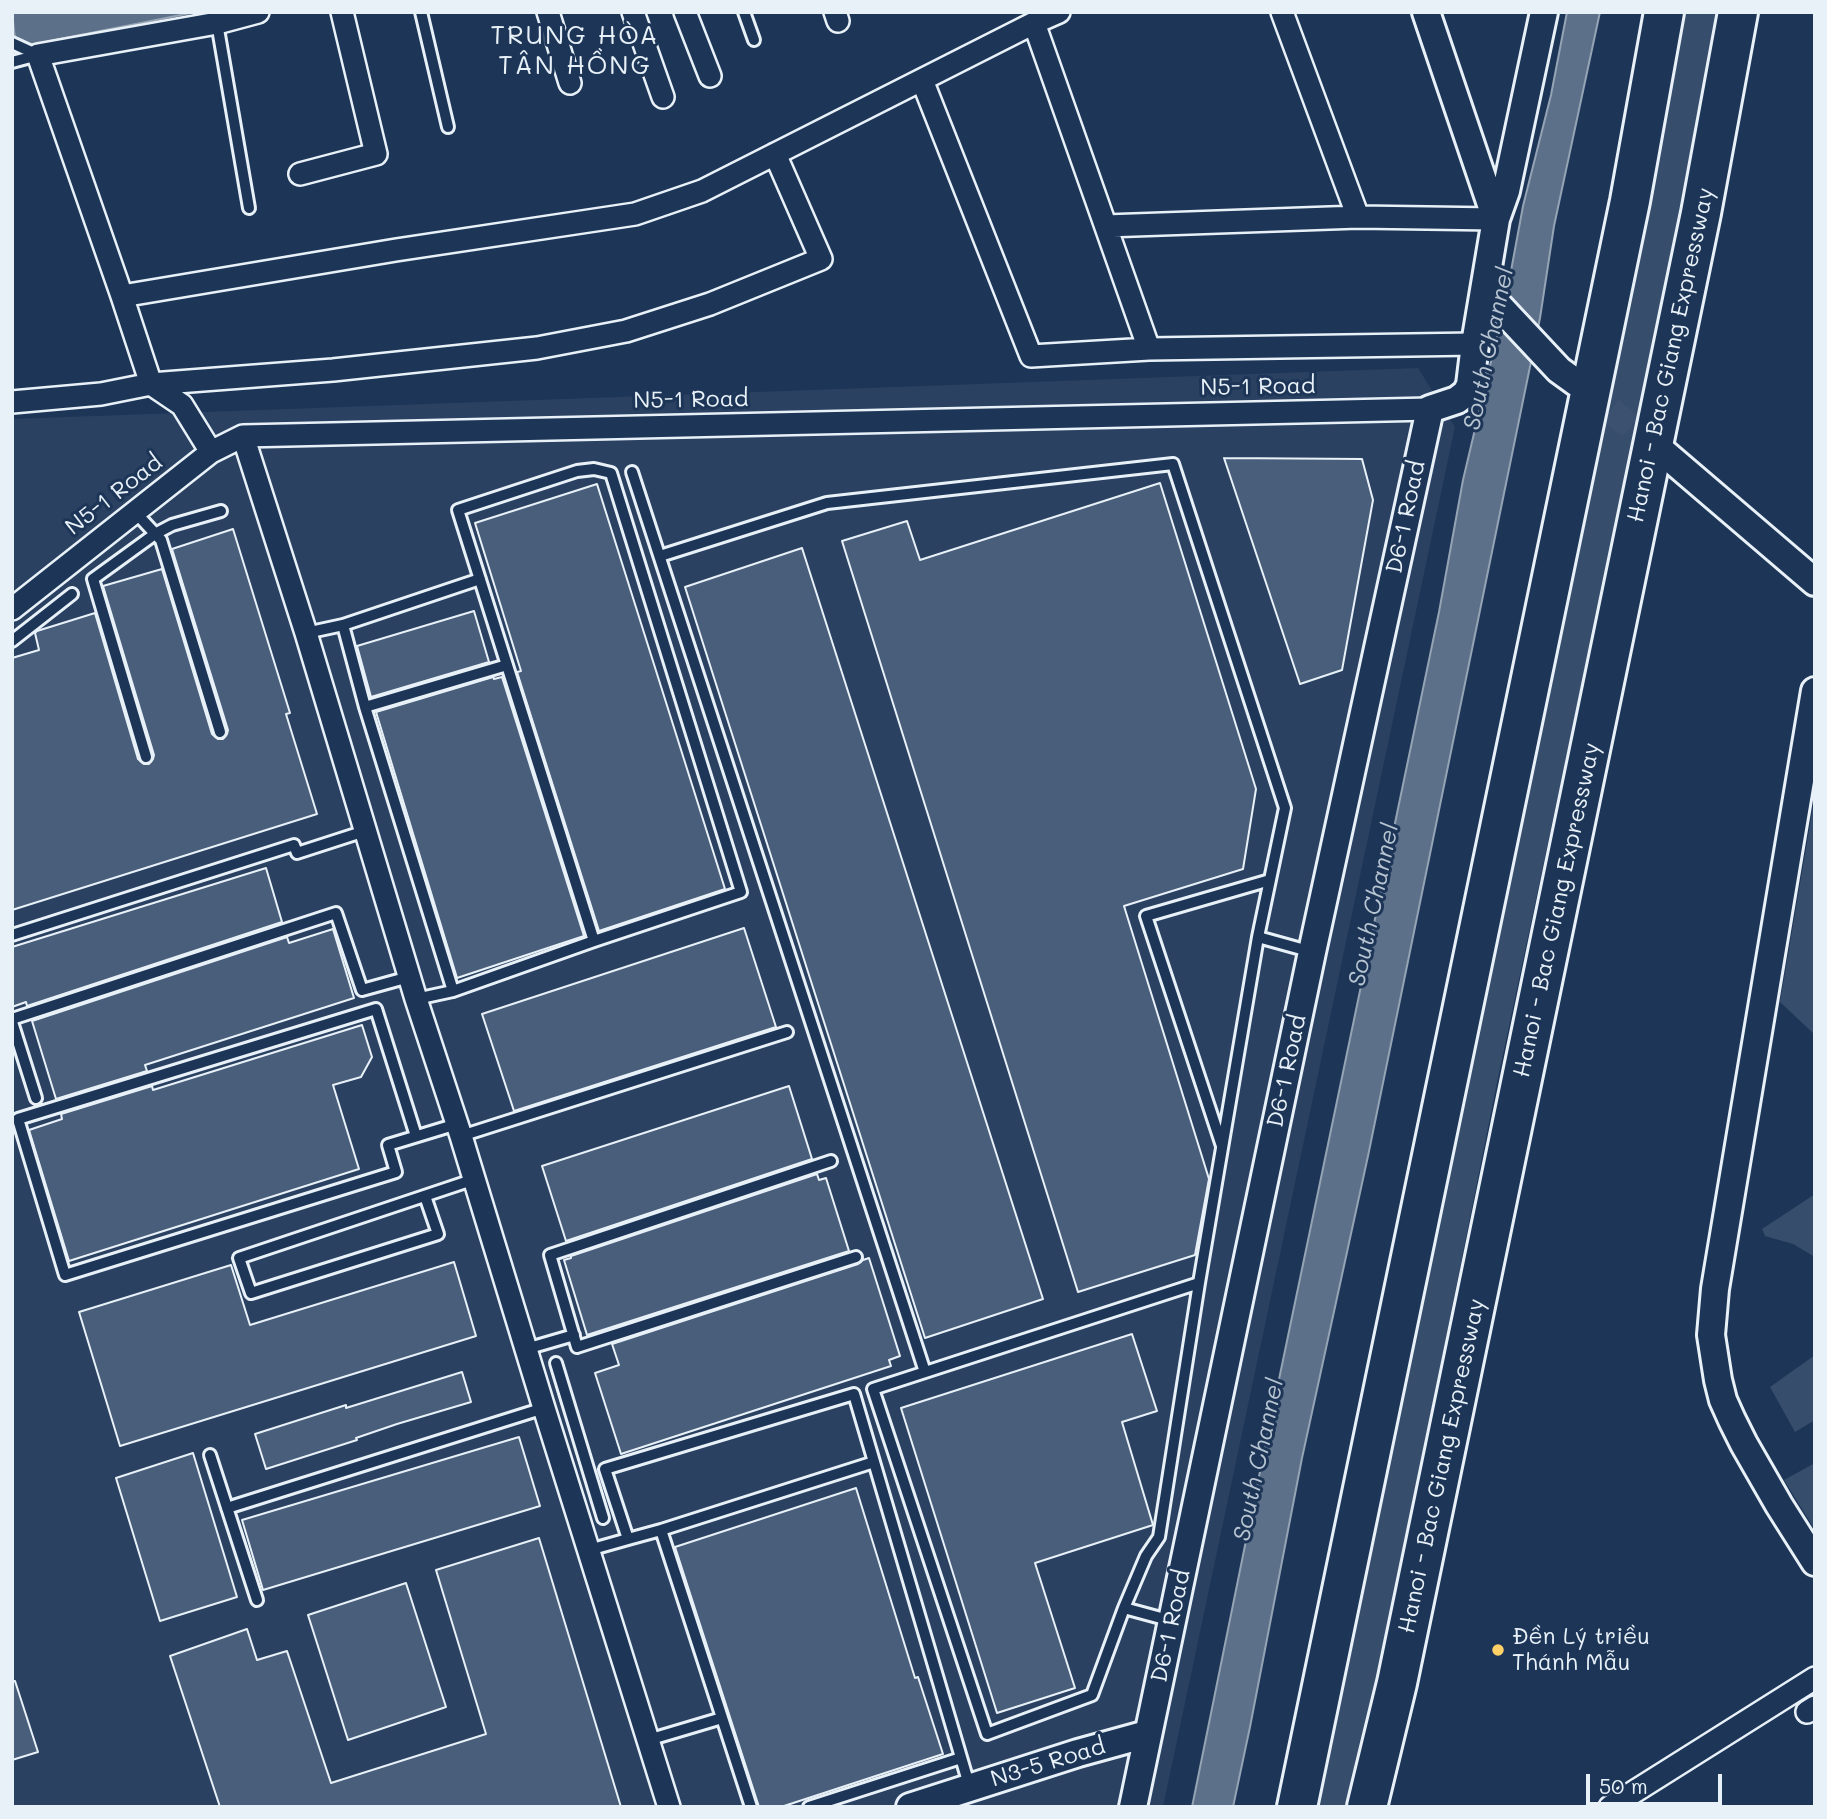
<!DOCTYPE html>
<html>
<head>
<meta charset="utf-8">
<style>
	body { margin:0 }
	#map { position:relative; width:1827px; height:1819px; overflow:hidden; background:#1d3557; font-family:Mali,sans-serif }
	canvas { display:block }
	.frame { position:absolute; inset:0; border:14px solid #e8f1f8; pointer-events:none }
	.scale { position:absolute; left:1586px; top:1774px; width:136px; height:32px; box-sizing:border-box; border:4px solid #e8f1f8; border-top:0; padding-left:9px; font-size:21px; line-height:24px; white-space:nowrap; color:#e8f1f8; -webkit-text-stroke:5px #1d3557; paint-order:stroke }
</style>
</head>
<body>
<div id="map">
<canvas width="1827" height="1819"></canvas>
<div class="frame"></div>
<div class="scale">50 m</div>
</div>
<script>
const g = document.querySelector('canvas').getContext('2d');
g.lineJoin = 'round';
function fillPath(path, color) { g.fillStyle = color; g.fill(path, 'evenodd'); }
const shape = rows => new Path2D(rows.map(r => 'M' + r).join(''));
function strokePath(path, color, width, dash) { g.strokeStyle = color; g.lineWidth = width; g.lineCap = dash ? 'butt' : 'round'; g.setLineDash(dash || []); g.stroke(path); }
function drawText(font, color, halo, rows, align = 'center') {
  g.font = font + ' Mali,sans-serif'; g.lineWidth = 6; g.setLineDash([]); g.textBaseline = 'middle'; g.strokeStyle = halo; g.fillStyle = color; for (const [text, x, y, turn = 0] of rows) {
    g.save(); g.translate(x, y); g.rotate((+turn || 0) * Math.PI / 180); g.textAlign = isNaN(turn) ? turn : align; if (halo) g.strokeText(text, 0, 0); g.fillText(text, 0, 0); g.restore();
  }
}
fillPath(shape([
	[1418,368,1455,427,1163,1807,12,1807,12,419]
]), '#2a4162');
fillPath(shape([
	[1685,12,1717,12,1649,367,1498,1078,1423,1452,1349,1807,1317,1807,1505,895,1540,739,1604,432],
	[1815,795,1815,1035,1780,1002],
	[1815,1194,1815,1257,1793,1244,1765,1236,1762,1229],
	[1815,1355,1815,1420,1795,1432,1770,1387],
	[1815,1463,1815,1530,1784,1480]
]), '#374d6c');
const water = shape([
	[12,12,196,12,30,45,15,38,12,12],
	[1567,12,1600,12,1554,226,1540,318,1368,1156,1302,1458,1250,1727,1233,1807,1192,1807,1268,1432,1439,612,1463,480,1506,298,1523,206,1551,95,1567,12]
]);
fillPath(water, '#5d7089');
strokePath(water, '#95a4b5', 2);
const building = shape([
	[1224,458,1362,459,1373,500,1342,670,1300,684,1224,458],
	[1160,483,1256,789,1243,869,1124,906,1209,1179,1195,1255,1078,1292,842,541,907,521,920,560,1160,483],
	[597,484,725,889,599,931,517,672,521,671,475,523,597,484],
	[233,529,290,713,286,714,317,814,12,910,12,658,39,650,35,633,37,631,95,613,138,759,144,764,149,764,153,759,154,755,103,586,162,569,212,734,218,739,223,739,227,734,228,730,172,549,233,529],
	[802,548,1043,1299,925,1338,685,587,802,548],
	[474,611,489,662,371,697,357,646,474,611],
	[493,677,494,679,502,677,584,936,457,978,376,712,493,677],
	[266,868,282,922,27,1006,26,1002,12,1007,12,947,266,868],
	[744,928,776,1027,514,1111,482,1014,744,928],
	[333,929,354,998,145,1065,147,1071,56,1099,32,1021,287,937,289,943,333,929],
	[362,1025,372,1057,361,1077,333,1085,359,1169,69,1261,29,1130,62,1119,61,1114,152,1086,153,1090,362,1025],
	[789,1086,812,1159,566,1241,542,1166,789,1086],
	[817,1174,819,1180,826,1178,849,1251,587,1335,564,1260,571,1258,571,1256,817,1174],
	[869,1258,900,1356,889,1360,891,1366,621,1454,595,1373,619,1365,612,1344,858,1264,863,1260,869,1258],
	[454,1262,476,1336,120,1446,79,1312,231,1265,250,1325,454,1262],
	[1132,1334,1157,1411,1122,1422,1153,1525,1035,1563,1075,1688,997,1713,901,1408,1132,1334],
	[462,1372,471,1402,397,1424,356,1438,357,1440,266,1469,255,1434,346,1405,346,1408,462,1372],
	[519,1437,540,1506,263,1590,242,1520,519,1437],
	[193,1453,237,1597,160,1621,116,1478,193,1453],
	[856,1488,915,1678,918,1677,943,1754,781,1807,759,1807,675,1547,856,1488],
	[539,1538,621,1807,220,1807,170,1656,247,1629,257,1660,287,1651,331,1783,486,1734,436,1570,539,1538],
	[406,1583,446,1707,348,1740,308,1615,406,1583],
	[12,1681,15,1681,38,1752,12,1760,12,1681]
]);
fillPath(building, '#495e7a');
strokePath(building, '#e8f1f8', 2);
strokePath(shape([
	[1580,386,1663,452]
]), '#3b516f', 26, [26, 13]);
const service = shape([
	[421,12,448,127],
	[744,12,754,40],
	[217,23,249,208],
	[12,43,38,55],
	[12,62,38,55],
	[632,472,925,1372],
	[135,512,161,540,220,732],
	[660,556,827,503,1173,464,1285,808,1258,937,1199,1283,1159,1537,1146,1556,1124,1608,1092,1695,987,1734,873,1389,1199,1283],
	[343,625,365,707,453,991],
	[306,633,343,625,480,579],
	[12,641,72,594],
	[365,707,507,665],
	[146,757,93,579,155,534,172,525,221,511],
	[12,935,294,845,297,853,365,831],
	[1258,937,1312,952],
	[416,999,453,991,594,941,741,892,611,473,594,469,577,471,458,510,594,941],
	[12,1019,336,913,362,990,409,977],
	[12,1022,36,1098],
	[416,1136,376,1009,18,1119,65,1275,396,1172,388,1145,457,1124],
	[461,1136,787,1032],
	[1222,1146,1146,916,1270,880],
	[831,1161,550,1255,577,1347,856,1257],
	[425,1196,438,1234,251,1293,239,1258,475,1179],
	[526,1349,574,1335],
	[556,1363,603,1518],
	[210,1455,257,1600],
	[227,1508,544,1408],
	[661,1530,874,1462],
	[589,1550,628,1539],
	[1124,1608,1172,1621],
	[648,1740,722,1718],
	[751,1807,661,1530,628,1539,605,1469,854,1394,970,1788],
	[809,1807,961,1758]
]);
const minor = shape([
	[548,12,570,83],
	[633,12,663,97],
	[685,12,710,76],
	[835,12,838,21],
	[1282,12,1358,217],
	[1034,23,1149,349],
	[922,80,1031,356,1149,349,1475,344],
	[300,174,376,154,342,12],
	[1106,226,1358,217,1496,219],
	[122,296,396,250,635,214,702,191,1034,23,1059,12],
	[12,402,101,394,151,384,333,370,537,348,626,331,710,304,821,259,775,154],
	[243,436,306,633,416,999,461,1136,544,1408,669,1807],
	[211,452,182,405,151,384,122,296,38,55,217,23,258,12],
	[12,609,211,452,243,436,1430,409],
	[1807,1712,1815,1707],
	[1610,1807,1815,1678]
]);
const tertiary = shape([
	[1496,219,1506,191,1544,12],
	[1485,291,1559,370,1577,383],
	[1663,452,1815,582],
	[1815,691,1715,1289,1711,1335,1718,1380,1723,1400,1732,1420,1744,1444,1779,1505,1815,1562],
	[910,1807,1078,1753,1147,1734],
	[1133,1807,1312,952,1430,409,1457,400,1466,393,1470,385,1475,344,1496,219,1426,12]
]);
const motorway = shape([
	[1297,1807,1630,201,1664,12],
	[1367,1807,1397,1683,1701,213,1738,12]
]);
strokePath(service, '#e8f1f8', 16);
strokePath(minor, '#e8f1f8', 26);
strokePath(tertiary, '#e8f1f8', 32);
strokePath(motorway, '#e8f1f8', 44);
strokePath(service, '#1d3557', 10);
strokePath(minor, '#1d3557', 21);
strokePath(tertiary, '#1d3557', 26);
strokePath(motorway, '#1d3557', 38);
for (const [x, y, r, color] of [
	[1498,1650,7,"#ffd166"]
]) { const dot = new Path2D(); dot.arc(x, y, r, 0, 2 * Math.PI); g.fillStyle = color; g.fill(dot); strokePath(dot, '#1d3557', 2.5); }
drawText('23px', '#e8f1f8', '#1d3557', [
	["Hanoi - Bac Giang Expressway",1671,355,-78],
	["N5-1 Road",1258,387,-1],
	["N5-1 Road",691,400,-1],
	["N5-1 Road",114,495,-38],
	["D6-1 Road",1406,517,-78],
	["Hanoi - Bac Giang Expressway",1557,910,-78],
	["D6-1 Road",1287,1071,-78],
	["Hanoi - Bac Giang Expressway",1442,1466,-78],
	["D6-1 Road",1171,1626,-78],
	["N3-5 Road",1048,1763,-17]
]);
drawText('23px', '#e8f1f8', '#1d3557', [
	["Đền Lý triều",1512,1637],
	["Thánh Mẫu",1512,1663]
], 'left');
drawText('italic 24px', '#b7c4d1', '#1d3557', [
	["South Channel",1489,349,-78],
	["South Channel",1374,905,-78],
	["South Channel",1259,1460,-78]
]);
g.letterSpacing = '2px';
drawText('26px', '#e8f1f8', '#1d3557', [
	["TRUNG HÒA",575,36],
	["TÂN HỒNG",575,66]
]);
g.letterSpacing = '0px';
</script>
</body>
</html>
